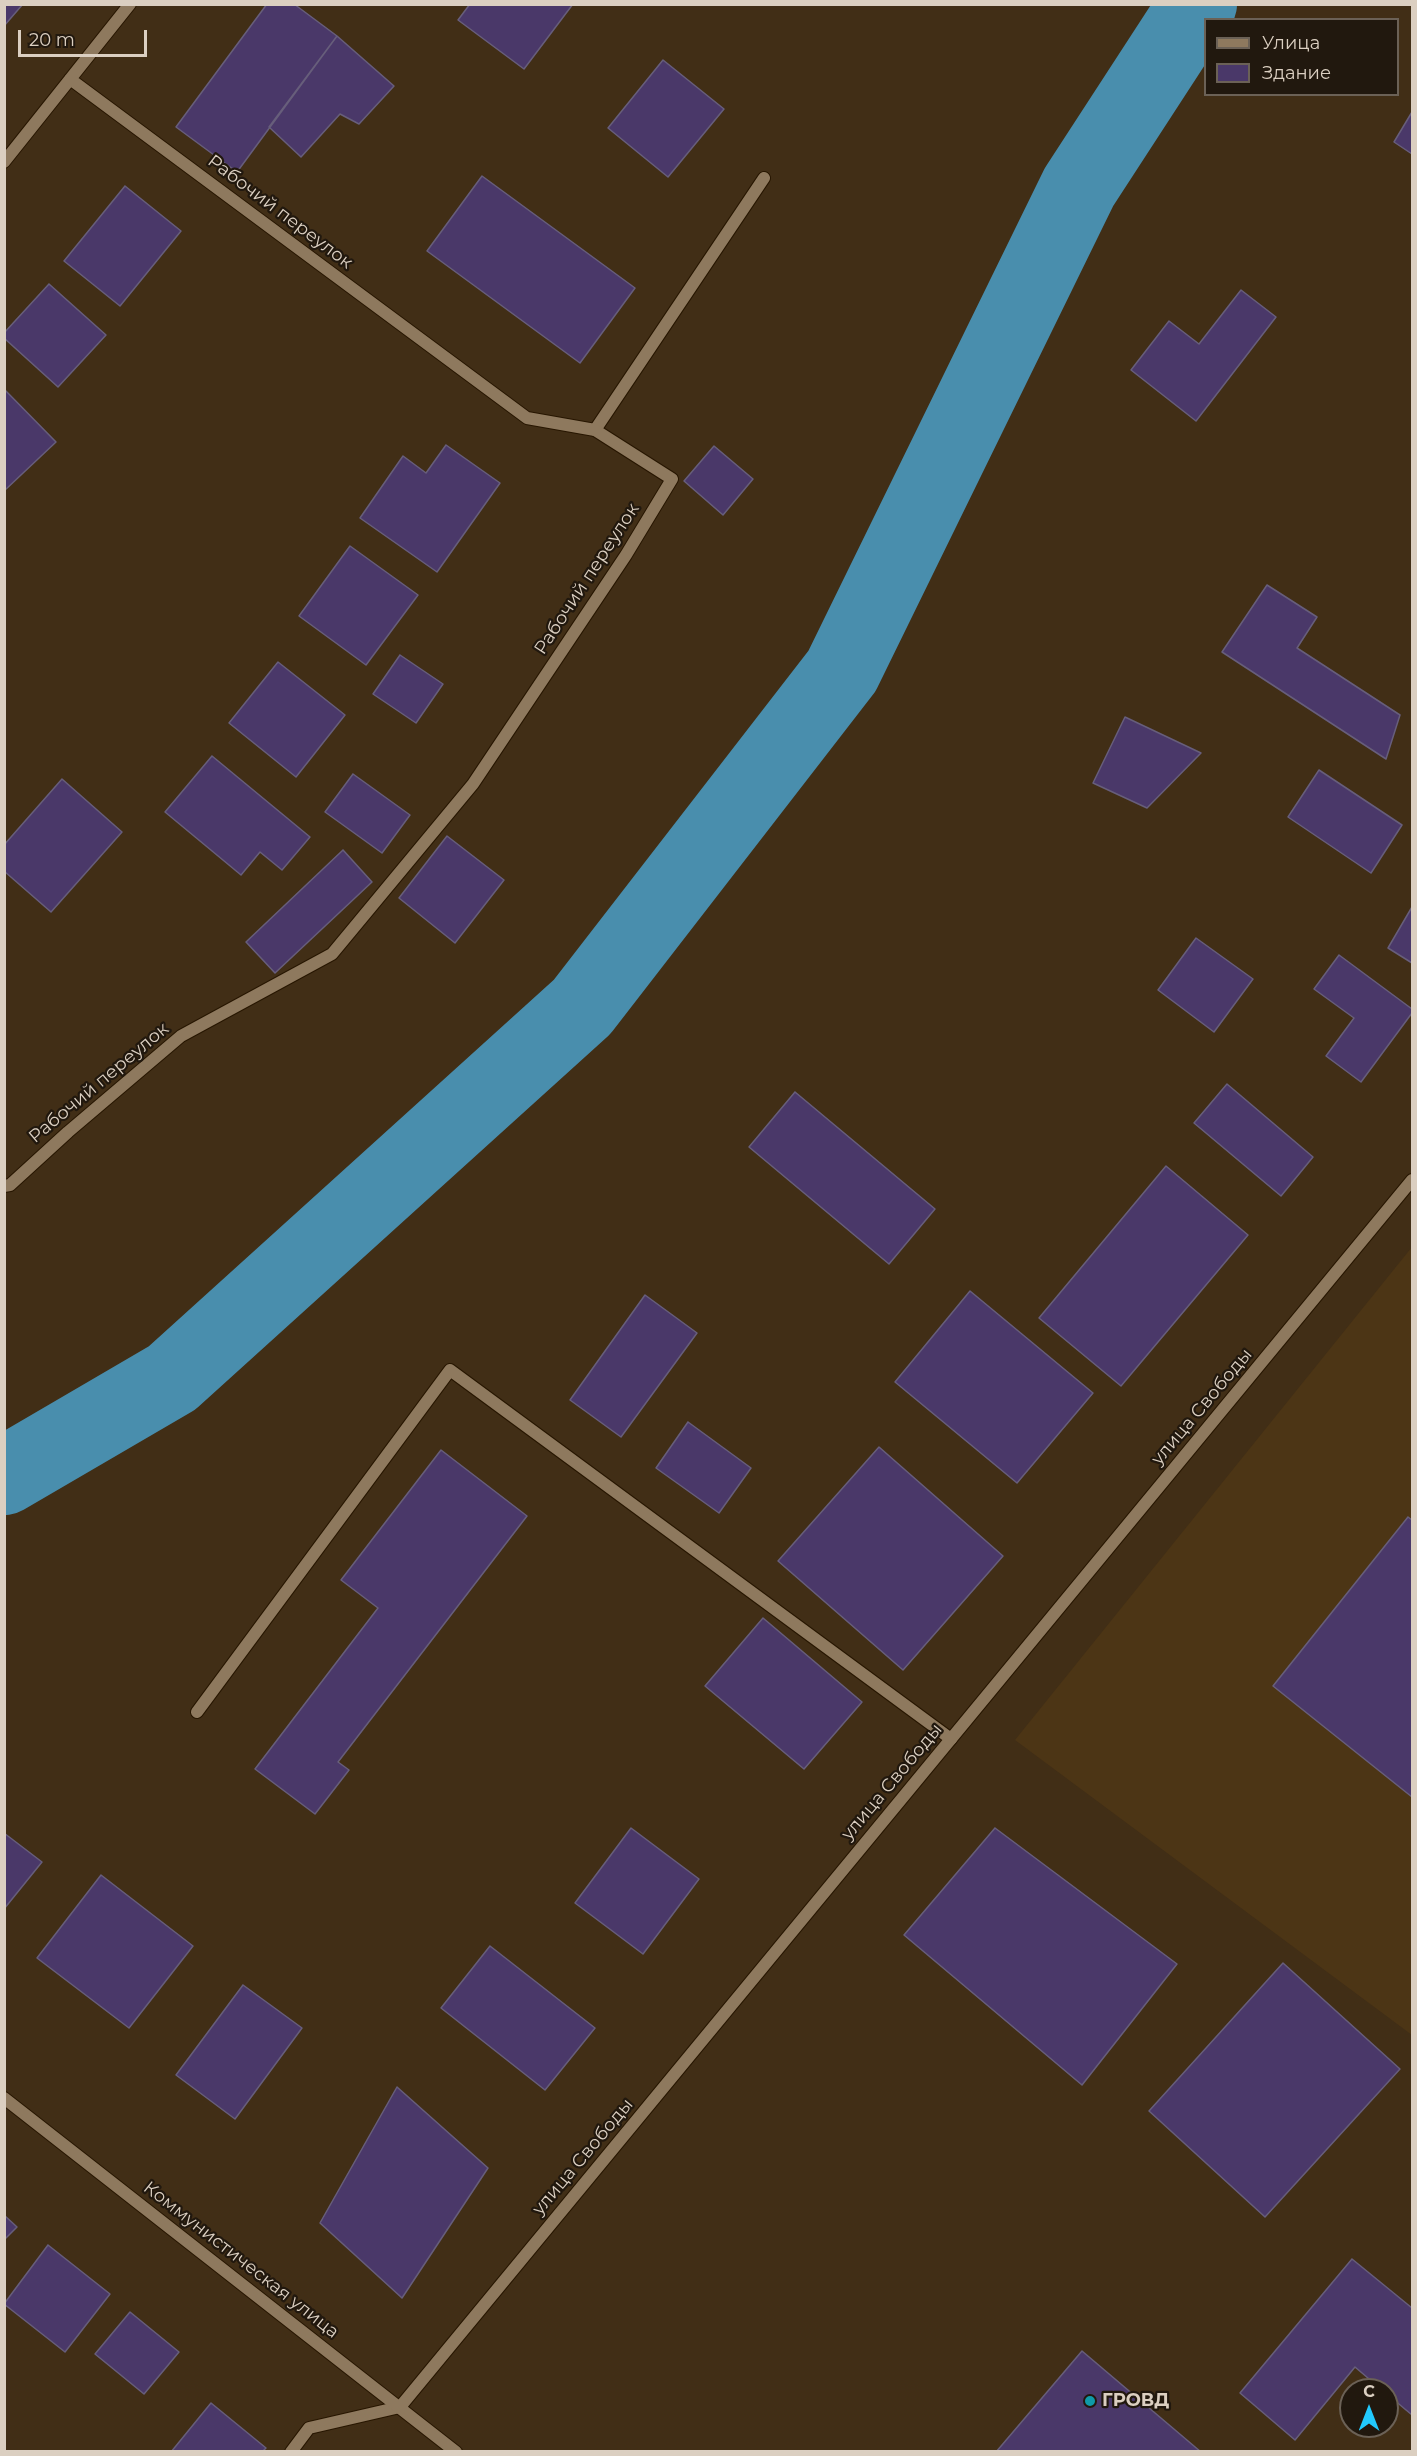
<!DOCTYPE html>
<html>
<head>
<meta charset="utf-8">
<style>
	body { margin:0 }
	#map { position:relative; width:1417px; height:2456px; overflow:hidden; background:#412e16; font-family:Montserrat,sans-serif }
	canvas { display:block }
	.frame { position:absolute; inset:0; border:6px solid #dbcfc1; pointer-events:none }
	.legend { position:absolute; left:1204px; top:18px; width:195px; height:78px; box-sizing:border-box; background:#21180e; border:2px solid #6b6156; margin:0; padding:8px 10px; list-style:none; font-size:18px; color:#dbcfc1 }
	.legend li { display:flex; align-items:center; gap:12px; height:30px }
	.legend b { width:30px; border:2px solid #6b6156 }
	.north { position:absolute; left:1339px; top:2378px; width:60px; height:60px; box-sizing:border-box; background:#21180e; border:2px solid #6b6156; border-radius:50%; rotate:0deg; font-size:16px; font-weight:700; line-height:24px; text-align:center; color:#dbcfc1 }
	.north::after { content:''; display:block; margin:auto; width:21px; height:27px; background:#22c9fd; clip-path:polygon(50% 0,100% 100%,50% 72%,0 100%) }
	.scale { position:absolute; left:18px; top:30px; width:129px; height:27px; box-sizing:border-box; border:3px solid #dbcfc1; border-top:0; padding-left:8px; font-size:18px; line-height:21px; white-space:nowrap; color:#dbcfc1; -webkit-text-stroke:4px #21180e; paint-order:stroke }
</style>
</head>
<body>
<div id="map">
<canvas width="1417" height="2456"></canvas>
<div class="frame"></div>
<ul class="legend">
<li><b style="height:8px;background:#8e795e"></b>Улица</li>
<li><b style="height:16px;background:#4a3869"></b>Здание</li>
</ul>
<div class="north">С</div>
<div class="scale">20 m</div>
</div>
<script>
const g = document.querySelector('canvas').getContext('2d');
g.lineJoin = 'round';
function fillPath(path, color) { g.fillStyle = color; g.fill(path, 'evenodd'); }
const shape = rows => new Path2D(rows.map(r => 'M' + r).join(''));
function strokePath(path, color, width, dash) { g.strokeStyle = color; g.lineWidth = width; g.lineCap = dash ? 'butt' : 'round'; g.setLineDash(dash || []); g.stroke(path); }
function drawText(font, color, halo, rows, align = 'center') {
  g.font = font + ' Montserrat,sans-serif'; g.lineWidth = 4.5; g.setLineDash([]); g.textBaseline = 'middle'; g.strokeStyle = halo; g.fillStyle = color; for (const [text, x, y, turn = 0] of rows) {
    g.save(); g.translate(x, y); g.rotate((+turn || 0) * Math.PI / 180); g.textAlign = isNaN(turn) ? turn : align; if (halo) g.strokeText(text, 0, 0); g.fillText(text, 0, 0); g.restore();
  }
}
fillPath(shape([
	[1412,1247,1412,2035,1015,1740]
]), '#4c3515');
strokePath(shape([
	[4,1476,172,1378,582,1007,842,671,1079,187,1198,4]
]), '#498ead', 78);
const building = shape([
	[4,4,23,4,4,26,4,4],
	[267,4,294,4,337,36,237,172,176,127,267,4],
	[470,4,573,4,524,69,458,20,470,4],
	[337,36,394,86,359,124,340,114,301,157,269,127,337,36],
	[663,60,724,109,668,177,608,128,663,60],
	[1412,112,1412,154,1394,142,1412,112],
	[482,176,635,288,580,363,427,251,482,176],
	[125,186,181,231,120,306,64,261,125,186],
	[49,284,106,335,58,387,4,338,4,333,49,284],
	[1241,290,1276,317,1196,421,1131,370,1169,321,1199,344,1241,290],
	[4,389,56,442,4,491,4,389],
	[446,445,500,483,437,572,360,518,403,456,426,473,446,445],
	[714,446,753,479,723,515,684,481,714,446],
	[350,546,418,595,366,665,299,616,350,546],
	[1267,585,1317,617,1297,648,1400,715,1386,759,1222,652,1267,585],
	[400,655,443,684,416,723,373,694,400,655],
	[278,662,345,715,296,777,229,723,278,662],
	[1125,717,1201,753,1147,808,1093,783,1125,717],
	[212,756,310,837,282,870,260,852,241,875,165,812,212,756],
	[1319,770,1402,825,1371,873,1288,817,1319,770],
	[353,774,410,815,382,853,325,812,353,774],
	[62,779,122,832,51,912,4,871,4,845,62,779],
	[447,836,504,880,455,943,399,898,447,836],
	[343,850,372,882,275,973,246,942,343,850],
	[1412,907,1412,963,1388,948,1412,907],
	[1196,938,1253,979,1214,1032,1158,990,1196,938],
	[1339,955,1412,1009,1412,1013,1361,1082,1326,1056,1354,1018,1314,989,1339,955],
	[1227,1084,1313,1157,1281,1196,1194,1123,1227,1084],
	[795,1092,935,1209,889,1264,749,1147,795,1092],
	[1166,1166,1248,1235,1121,1386,1039,1318,1166,1166],
	[970,1291,1093,1393,1017,1483,895,1382,970,1291],
	[645,1295,697,1333,621,1437,570,1400,645,1295],
	[688,1422,751,1468,719,1513,656,1468,688,1422],
	[879,1447,1003,1556,903,1670,778,1561,879,1447],
	[441,1450,527,1516,338,1762,349,1770,315,1814,255,1769,378,1608,341,1580,441,1450],
	[1408,1517,1412,1520,1412,1797,1273,1686,1408,1517],
	[763,1618,862,1702,804,1769,705,1686,763,1618],
	[631,1828,699,1879,643,1954,575,1903,631,1828],
	[995,1828,1177,1964,1082,2085,904,1935,995,1828],
	[4,1833,42,1862,4,1909,4,1833],
	[101,1875,193,1946,129,2028,37,1958,101,1875],
	[490,1946,595,2028,545,2090,441,2008,490,1946],
	[1283,1963,1400,2069,1265,2217,1149,2111,1283,1963],
	[243,1985,302,2028,235,2119,176,2075,243,1985],
	[397,2087,488,2168,402,2298,320,2223,397,2087],
	[4,2215,17,2227,4,2240,4,2215],
	[48,2245,110,2294,65,2352,4,2304,48,2245],
	[1352,2259,1412,2308,1412,2415,1387,2394,1387,2390,1382,2390,1355,2367,1295,2440,1240,2393,1352,2259],
	[130,2312,179,2352,144,2394,95,2354,130,2312],
	[1082,2351,1201,2452,996,2452,1082,2351],
	[211,2403,266,2448,262,2452,171,2452,211,2403]
]);
fillPath(building, '#4a3869');
strokePath(building, '#675e7b', 1.5);
const lane = shape([
	[595,430,764,178],
	[197,1712,450,1370,951,1739],
	[291,2452,309,2428,400,2407]
]);
const street = shape([
	[4,162,130,4],
	[4,1186,10,1185,68,1132,181,1036,332,954,473,784,626,555,672,479,595,430,527,418,70,79],
	[4,2098,456,2452],
	[400,2407,1412,1180]
]);
strokePath(lane, '#271600', 14);
strokePath(street, '#271600', 14);
strokePath(lane, '#8e795e', 12);
strokePath(street, '#8e795e', 12);
for (const [x, y, r, color] of [
	[1090,2401,6,"#0f9aa8"]
]) { const dot = new Path2D(); dot.arc(x, y, r, 0, 2 * Math.PI); g.fillStyle = color; g.fill(dot); strokePath(dot, '#21180e', 2); }
drawText('18px', '#dbcfc1', '#21180e', [
	["Рабочий переулок",280,212,37],
	["Рабочий переулок",587,579,-57],
	["Рабочий переулок",99,1083,-40],
	["улица Свободы",1202,1407,-50],
	["улица Свободы",892,1782,-50],
	["улица Свободы",583,2157,-50],
	["Коммунистическая улица",241,2260,38]
]);
drawText('bold 18px', '#dbcfc1', '#21180e', [
	["ГРОВД",1102,2401]
], 'left');
</script>
</body>
</html>
